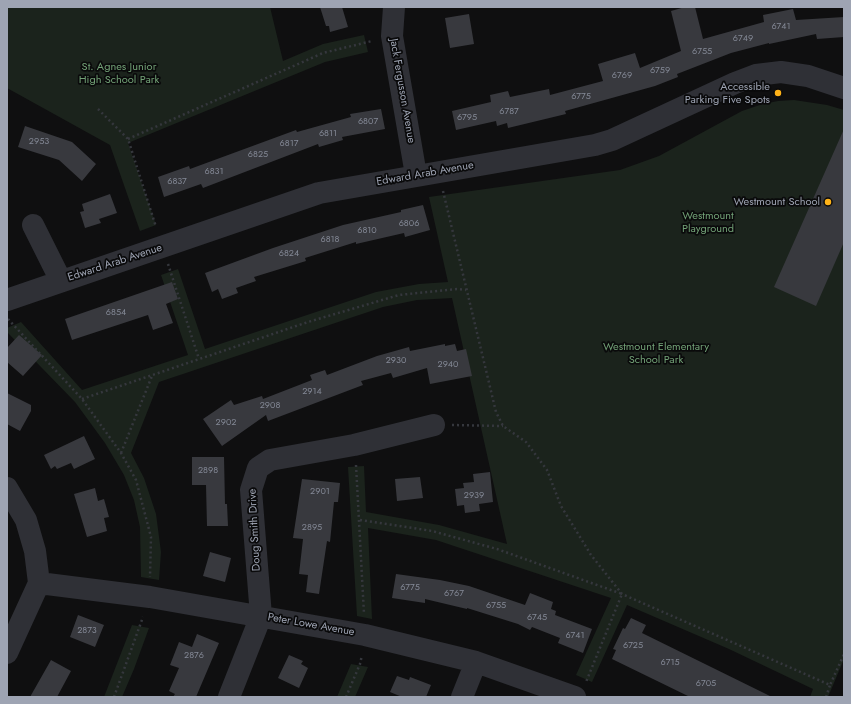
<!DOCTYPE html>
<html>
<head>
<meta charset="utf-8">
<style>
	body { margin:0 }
	#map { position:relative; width:851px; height:704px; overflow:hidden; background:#0f0f10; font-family:Jost,sans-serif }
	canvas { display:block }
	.frame { position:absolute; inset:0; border:8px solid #9ea4b3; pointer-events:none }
</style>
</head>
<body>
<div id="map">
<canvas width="851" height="704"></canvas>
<div class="frame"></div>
</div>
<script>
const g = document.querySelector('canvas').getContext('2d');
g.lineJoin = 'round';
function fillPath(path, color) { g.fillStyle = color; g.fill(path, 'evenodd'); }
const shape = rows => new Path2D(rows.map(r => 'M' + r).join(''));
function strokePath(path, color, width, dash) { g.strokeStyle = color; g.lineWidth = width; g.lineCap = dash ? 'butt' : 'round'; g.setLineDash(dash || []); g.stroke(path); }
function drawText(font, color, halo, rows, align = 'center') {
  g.font = font + ' Jost,sans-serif'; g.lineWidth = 3.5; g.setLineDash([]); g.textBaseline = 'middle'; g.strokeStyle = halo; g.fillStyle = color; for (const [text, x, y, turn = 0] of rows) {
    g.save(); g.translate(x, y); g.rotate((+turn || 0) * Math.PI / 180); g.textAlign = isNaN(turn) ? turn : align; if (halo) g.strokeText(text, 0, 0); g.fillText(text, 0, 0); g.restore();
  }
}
fillPath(shape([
	[7,7,270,7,283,61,323,44,364,35,368,52,325,62,128,143,156,225,140,231,110,145,7,88],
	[794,100,827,105,844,110,844,659,828,697,810,697,813,689,729,649,627,605,592,682,576,675,611,598,436,540,368,528,372,619,357,616,348,467,364,466,366,512,439,525,507,544,452,298,417,300,383,307,159,382,131,453,144,478,156,514,161,552,159,580,141,577,140,527,134,500,124,475,105,443,75,402,7,332,7,328,21,322,82,390,188,355,161,275,178,269,205,349,376,292,419,284,448,282,429,197,620,170,659,156,742,111,763,104,778,101],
	[132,625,149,628,134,669,122,697,104,697],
	[351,664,368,667,355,697,337,697]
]), '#1b231c');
fillPath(shape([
	[320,7,342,7,348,27,330,32,329,26,326,26],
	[685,7,695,7,703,39,764,22,763,15,793,9,796,20,844,17,844,37,817,39,816,34,769,44,769,43,731,53,677,74,678,77,655,86,565,111,566,114,508,128,507,123,497,126,496,121,456,130,452,111,491,102,490,95,508,91,510,97,549,89,550,95,603,81,598,64,635,53,640,68,681,51,671,11],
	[469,14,474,44,450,48,445,18],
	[381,109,385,129,342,137,343,140,319,147,318,144,203,188,201,184,164,197,158,177,189,166,190,169,296,130,297,132,351,117,350,114],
	[25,126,72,142,96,164,82,181,59,160,18,147],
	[844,129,844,242,816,306,774,287],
	[110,194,117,213,99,219,101,223,85,228,80,212,84,211,82,204],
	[423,205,430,230,405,237,404,233,356,244,356,242,305,258,306,261,254,277,256,281,236,288,238,293,222,299,218,289,212,292,205,273,273,248,343,225,401,212,401,210],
	[172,282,178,299,166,304,173,323,153,330,148,315,72,340,65,319],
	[19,335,42,355,23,376,7,362,7,348],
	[445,344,445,346,455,344,457,351,466,349,472,376,430,384,427,368,393,378,391,373,361,381,363,385,268,421,266,415,222,446,203,419,231,400,234,405,262,396,263,399,312,380,310,375,325,370,327,375,377,356,409,347,410,351],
	[7,393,31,405,31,411,20,431,7,424],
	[84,436,95,459,74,469,71,463,57,469,55,466,51,469,44,455],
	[192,457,224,457,225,504,227,504,228,526,207,526,206,485,192,485],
	[490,472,493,502,479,504,480,511,465,513,464,505,457,506,455,489,464,488,463,483,474,482,473,474],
	[420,477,423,498,397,501,395,479],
	[302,479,340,483,338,502,334,502,330,542,327,541,319,594,306,592,308,575,299,574,303,539,293,538],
	[95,488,98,501,104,499,109,517,104,518,107,531,87,537,74,494],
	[210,552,231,558,225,582,203,576],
	[396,574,440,580,469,586,525,605,530,593,553,602,551,609,556,611,555,615,592,629,583,653,558,643,560,638,532,627,530,630,518,624,467,608,467,609,425,599,425,603,392,598],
	[78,615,104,625,95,647,70,637],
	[631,618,646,625,642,633,772,697,690,697,612,659,616,650,613,649,623,628,625,629],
	[197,634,219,643,196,697,173,697,175,694,169,691,179,668,170,665,179,642,192,647],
	[289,655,303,661,301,664,308,668,299,688,278,678],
	[51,660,71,671,57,697,30,697],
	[397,676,409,680,410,677,431,685,426,697,402,697,390,692]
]), '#38393e');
strokePath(shape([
	[98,109,128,139,156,227],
	[128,139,323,53,372,41],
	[443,191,496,412,503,426,526,442,547,470,561,506,591,555,622,594,830,685,844,654],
	[168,264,199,359],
	[8,319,82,399,121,453,136,480,151,537,150,577],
	[82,399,308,322,399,295,457,289,466,290],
	[452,425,503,426],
	[121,453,152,376],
	[356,465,364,614],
	[360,520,432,531,497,549,622,594,586,682],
	[114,697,143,617],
	[346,697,360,664,362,655],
	[826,697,830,685]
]), '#35373d', 2.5, [2, 3]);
strokePath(shape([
	[394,7,392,36,416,175],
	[33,225,61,281],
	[7,300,319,193,595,145,612,140,735,83,756,75,781,72,808,76,844,88],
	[7,488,26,520,35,551,39,583,7,653],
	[39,583,150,597,365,635,476,662,575,697],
	[229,697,261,616,251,490,258,468,270,460,354,445,434,425],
	[462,697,476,662]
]), '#2f3036', 22);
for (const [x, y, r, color] of [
	[778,93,4,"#ffb318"],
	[828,202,4,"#ffb318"]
]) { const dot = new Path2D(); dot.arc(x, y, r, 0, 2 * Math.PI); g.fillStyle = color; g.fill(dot); strokePath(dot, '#0a0a0b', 1.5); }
drawText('9px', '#848996', null, [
	["6741",781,27],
	["6749",743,39],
	["6755",702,52],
	["6759",660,71],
	["6769",622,76],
	["6775",581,97],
	["6787",509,112],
	["6795",467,118],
	["6807",368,122],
	["6811",328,134],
	["2953",39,142],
	["6817",289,144],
	["6825",258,155],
	["6831",214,172],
	["6837",177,182],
	["6806",409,224],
	["6810",367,231],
	["6818",330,240],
	["6824",289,254],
	["6854",116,313],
	["2930",396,361],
	["2940",448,365],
	["2914",312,392],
	["2908",270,406],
	["2902",226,423],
	["2898",208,471],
	["2901",320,492],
	["2939",474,496],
	["2895",312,528],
	["6775",410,588],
	["6767",454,594],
	["6755",496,606],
	["6745",537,618],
	["2873",87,631],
	["6741",575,636],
	["6725",633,646],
	["2876",194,656],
	["6715",670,663],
	["6705",706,684]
]);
drawText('11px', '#72a176', '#0a0a0b', [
	["St. Agnes Junior",119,67],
	["High School Park",119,80],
	["Westmount",708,216],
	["Playground",708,229],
	["Westmount Elementary",656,347],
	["School Park",656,360]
]);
drawText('11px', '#9ea4b3', '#0a0a0b', [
	["Accessible",770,87],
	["Parking Five Spots",770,100],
	["Westmount School",820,202]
], 'right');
drawText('11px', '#9ea4b3', '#0a0a0b', [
	["Jack Fergusson Avenue",402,91,80],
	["Edward Arab Avenue",425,174,-10],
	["Edward Arab Avenue",115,263,-18],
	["Doug Smith Drive",255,530,-93],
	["Peter Lowe Avenue",311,625,10]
]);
</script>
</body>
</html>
